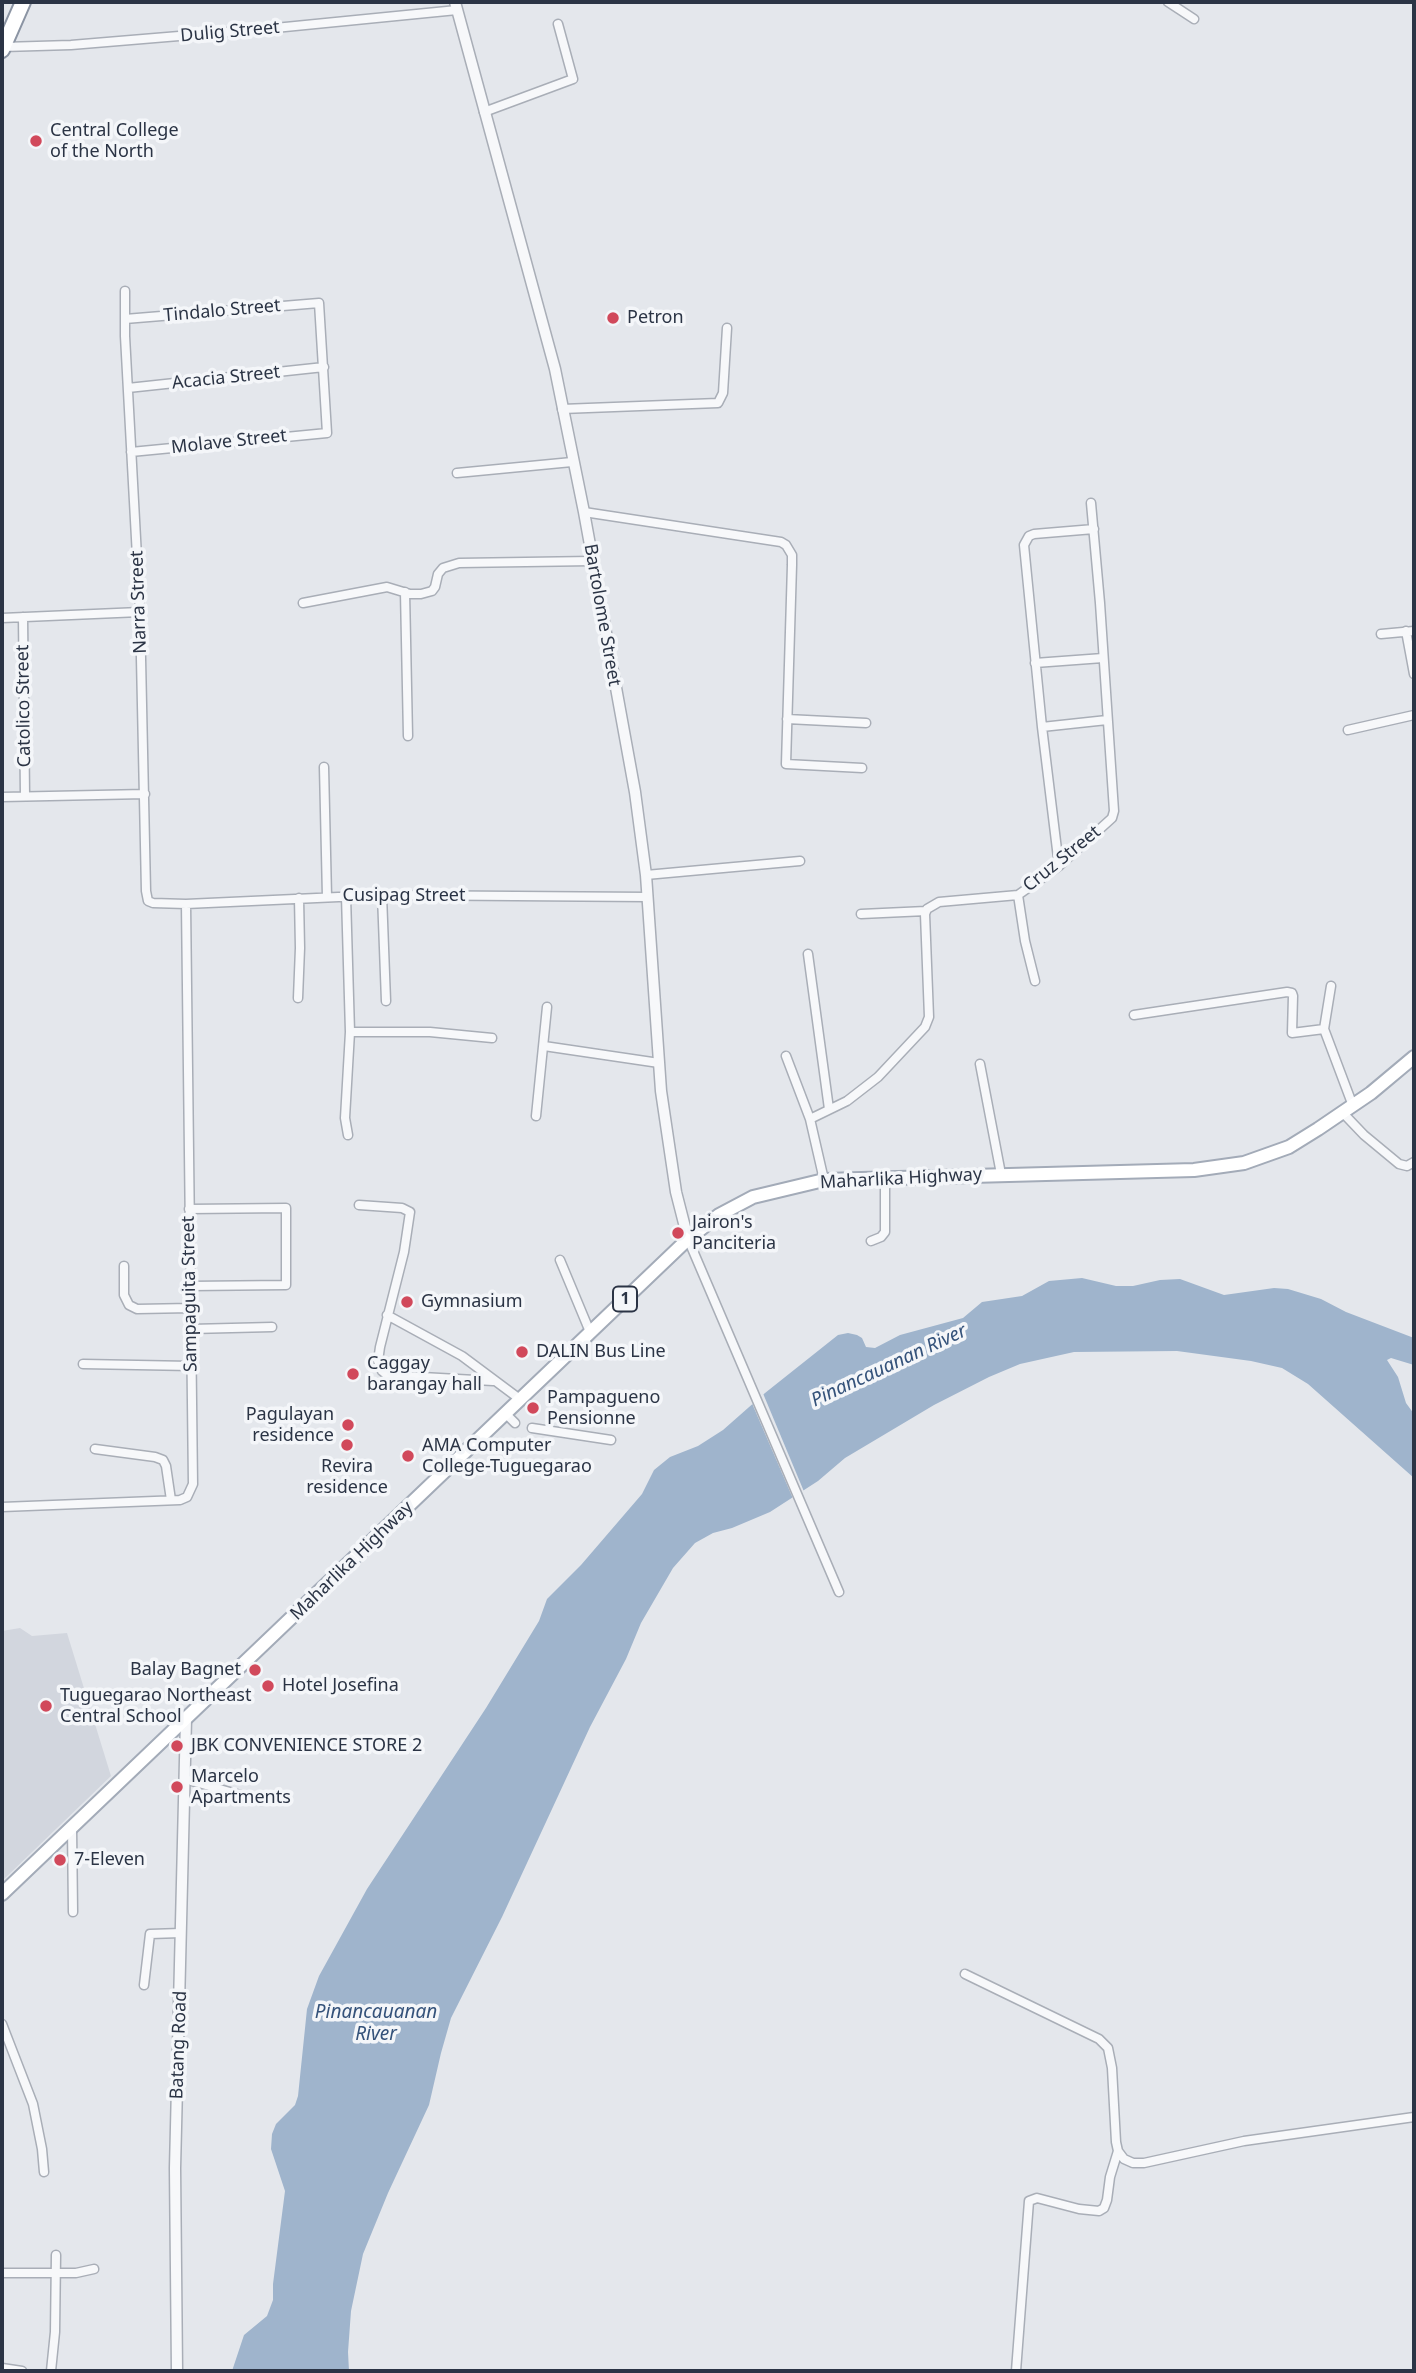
<!DOCTYPE html>
<html>
<head>
<meta charset="utf-8">
<style>
	body { margin:0 }
	#map { position:relative; width:1416px; height:2373px; overflow:hidden; background:#e4e7ec; font-family:"Noto Sans",sans-serif }
	canvas { display:block }
	.frame { position:absolute; inset:0; border:4px solid #2b3445; pointer-events:none }
</style>
</head>
<body>
<div id="map">
<canvas width="1416" height="2373"></canvas>
<div class="frame"></div>
</div>
<script>
const g = document.querySelector('canvas').getContext('2d');
g.lineJoin = 'round';
function fillPath(path, color) { g.fillStyle = color; g.fill(path, 'evenodd'); }
const shape = rows => new Path2D(rows.map(r => 'M' + r).join(''));
function strokePath(path, color, width, dash) { g.strokeStyle = color; g.lineWidth = width; g.lineCap = dash ? 'butt' : 'round'; g.setLineDash(dash || []); g.stroke(path); }
function drawText(font, color, halo, rows, align = 'center') {
  g.font = font + ' "Noto Sans",sans-serif'; g.lineWidth = 7; g.setLineDash([]); g.textBaseline = 'middle'; g.strokeStyle = halo; g.fillStyle = color; for (const [text, x, y, turn = 0] of rows) {
    g.save(); g.translate(x, y); g.rotate((+turn || 0) * Math.PI / 180); g.textAlign = isNaN(turn) ? turn : align; if (halo) g.strokeText(text, 0, 0); g.fillText(text, 0, 0); g.restore();
  }
}
fillPath(shape([
	[20,1628,32,1636,67,1633,111,1776,2,1881,2,1631]
]), '#d2d6de');
fillPath(shape([
	[1082,1278,1116,1286,1133,1286,1160,1280,1180,1279,1224,1295,1274,1288,1288,1289,1321,1299,1346,1312,1414,1338,1414,1365,1391,1358,1387,1360,1398,1377,1406,1403,1414,1414,1414,1478,1308,1384,1282,1368,1251,1361,1177,1351,1074,1352,1020,1364,989,1377,934,1405,845,1458,818,1481,770,1512,732,1528,713,1533,695,1543,673,1568,641,1623,626,1659,590,1727,502,1917,451,2018,441,2053,429,2105,388,2193,363,2254,351,2311,348,2352,349,2371,232,2371,244,2335,267,2316,273,2300,273,2284,285,2191,271,2149,272,2134,276,2124,295,2105,298,2096,307,2009,319,1976,367,1889,486,1708,539,1621,547,1599,581,1565,642,1494,654,1470,670,1457,698,1446,723,1430,765,1393,838,1335,848,1333,857,1335,862,1338,866,1347,875,1348,900,1335,963,1318,982,1302,1022,1296,1049,1281]
]), '#9fb4cc');
fillPath(shape([
	[762,1391,805,1494,794,1501,751,1401]
]), '#e4e7ec');
const minor = shape([
	[1168,2,1194,19],
	[3,47,71,45,275,28,457,10],
	[484,112,573,79,558,24],
	[125,291,125,336,140,612,146,891,148,901,153,903,186,904,382,895,648,897],
	[125,319,319,303,327,433,131,452],
	[128,388,324,367],
	[562,409,718,403,723,393,727,328],
	[457,473,572,462],
	[584,512,781,542,786,545,792,555,792,565,786,764,862,768],
	[405,592,408,736],
	[303,603,387,587,410,594,421,594,432,591,435,587,438,574,443,568,459,563,592,561],
	[23,617,25,796],
	[2,618,140,612],
	[1406,631,1414,674],
	[1381,634,1414,631],
	[1035,663,1103,658],
	[787,719,866,723],
	[1042,727,1107,720],
	[1348,730,1414,715],
	[324,767,327,897],
	[2,797,145,794],
	[1059,866,1042,727,1024,545,1029,536,1034,534,1094,529],
	[646,875,800,861],
	[382,895,386,1001],
	[1018,895,1025,941,1035,981],
	[346,896,350,1032,345,1118,348,1135],
	[861,914,926,911],
	[808,954,829,1109],
	[1331,986,1324,1029,1353,1106],
	[298,998,300,948,299,898],
	[1134,1015,1287,992,1292,993,1293,996,1292,1033,1324,1029],
	[350,1032,430,1032,492,1038],
	[544,1046,659,1063],
	[786,1056,810,1119],
	[980,1064,1001,1174],
	[1343,1113,1364,1135,1399,1164,1407,1166,1414,1162],
	[536,1116,547,1007],
	[824,1180,810,1119,847,1101,878,1077,925,1027,929,1017,925,914,927,909,939,902,1018,895,1059,866,1112,818,1114,811,1100,603,1091,503],
	[359,1205,402,1208,410,1212,404,1252,380,1347,378,1361,382,1371,387,1375,493,1381],
	[189,1209,286,1208,286,1285,190,1286],
	[688,1239,839,1592],
	[871,1241,881,1237,885,1232,885,1177],
	[560,1260,590,1332],
	[124,1266,124,1295,129,1305,137,1309,191,1308],
	[387,1315,462,1356,521,1400],
	[191,1329,272,1327],
	[83,1364,191,1366],
	[506,1414,515,1423],
	[532,1428,611,1440],
	[95,1449,155,1457,163,1460,166,1466,171,1500],
	[2,1507,180,1500,187,1497,193,1484,186,904],
	[185,1779,261,1801],
	[72,1828,73,1912],
	[965,1974,1099,2039,1108,2048,1112,2068,1116,2142,1118,2151,1124,2159,1133,2163,1144,2163,1244,2141,1414,2117],
	[144,1985,150,1934,181,1933],
	[2,2024,33,2104,42,2149,44,2172],
	[2,2273,76,2273,94,2269],
	[2,2368,22,2371],
	[51,2371,55,2332,56,2255],
	[1016,2371,1029,2201,1037,2198,1079,2209,1099,2211,1104,2208,1107,2200,1110,2177,1118,2151]
]);
const tertiary = shape([
	[455,2,555,369,584,512,635,792,646,875,661,1091,676,1192,688,1239],
	[177,2371,175,2168,186,1719]
]);
const primary = shape([
	[2,1894,688,1239,719,1215,753,1197,824,1180,1194,1170,1244,1163,1289,1147,1318,1129,1371,1093,1414,1057]
]);
const trunk = shape([
	[2,50,23,2]
]);
strokePath(minor, '#a9aeb7', 11);
strokePath(tertiary, '#a9aeb7', 13);
strokePath(primary, '#a3abb8', 16);
strokePath(trunk, '#8b94a3', 18);
strokePath(minor, '#f7f8fa', 8);
strokePath(tertiary, '#f7f8fa', 10);
strokePath(primary, '#fff', 12);
strokePath(trunk, '#fff', 14);
for (const [x, y, r, color] of [
	[36,141,7,"#d1495b"],
	[613,318,7,"#d1495b"],
	[678,1233,7,"#d1495b"],
	[407,1302,7,"#d1495b"],
	[522,1352,7,"#d1495b"],
	[353,1374,7,"#d1495b"],
	[533,1408,7,"#d1495b"],
	[348,1425,7,"#d1495b"],
	[347,1445,7,"#d1495b"],
	[408,1456,7,"#d1495b"],
	[255,1670,7,"#d1495b"],
	[268,1686,7,"#d1495b"],
	[46,1706,7,"#d1495b"],
	[177,1746,7,"#d1495b"],
	[177,1787,7,"#d1495b"],
	[60,1860,7,"#d1495b"]
]) { const dot = new Path2D(); dot.arc(x, y, r, 0, 2 * Math.PI); g.fillStyle = color; g.fill(dot); strokePath(dot, '#f4f6f9', 2.5); }
for (const [x, y, w] of [
	[625,1299,24]
]) { const box = new Path2D(); box.roundRect(x - w / 2, y - 12.5, w, 25, 5); g.fillStyle = '#f4f6f9'; g.fill(box); strokePath(box, '#2b3445', 2); }
drawText('bold 16px', '#2b3445', null, [
	["1",625,1299]
]);
drawText('18px', '#2b3445', '#f4f6f9', [
	["Dulig Street",230,32,-5],
	["Tindalo Street",222,311,-5],
	["Acacia Street",226,378,-6],
	["Molave Street",229,442,-6],
	["Narra Street",139,602,-92],
	["Bartolome Street",602,615,80],
	["Catolico Street",24,706,-91],
	["Cruz Street",1062,859,-39],
	["Cusipag Street",404,896],
	["Maharlika Highway",901,1179,-3],
	["Sampaguita Street",190,1294,-91],
	["Maharlika Highway",352,1561,-44],
	["Batang Road",179,2045,-88]
]);
drawText('18px', '#2b3445', '#f4f6f9', [
	["Central College",50,131],
	["of the North",50,152],
	["Petron",627,318],
	["Jairon's",692,1223],
	["Panciteria",692,1244],
	["Gymnasium",421,1302],
	["DALIN Bus Line",536,1352],
	["Caggay",367,1364],
	["barangay hall",367,1385],
	["Pampagueno",547,1398],
	["Pensionne",547,1419],
	["Pagulayan",334,1415,"right"],
	["residence",334,1436,"right"],
	["AMA Computer",422,1446],
	["College-Tuguegarao",422,1467],
	["Revira",347,1467,"center"],
	["residence",347,1488,"center"],
	["Balay Bagnet",241,1670,"right"],
	["Hotel Josefina",282,1686],
	["Tuguegarao Northeast",60,1696],
	["Central School",60,1717],
	["JBK CONVENIENCE STORE 2",191,1746],
	["Marcelo",191,1777],
	["Apartments",191,1798],
	["7-Eleven",74,1860]
], 'left');
drawText('italic 19px', '#34527a', '#f4f6f9', [
	["Pinancauanan River",889,1366,-25],
	["Pinancauanan",376,2013],
	["River",376,2035]
]);
</script>
</body>
</html>
